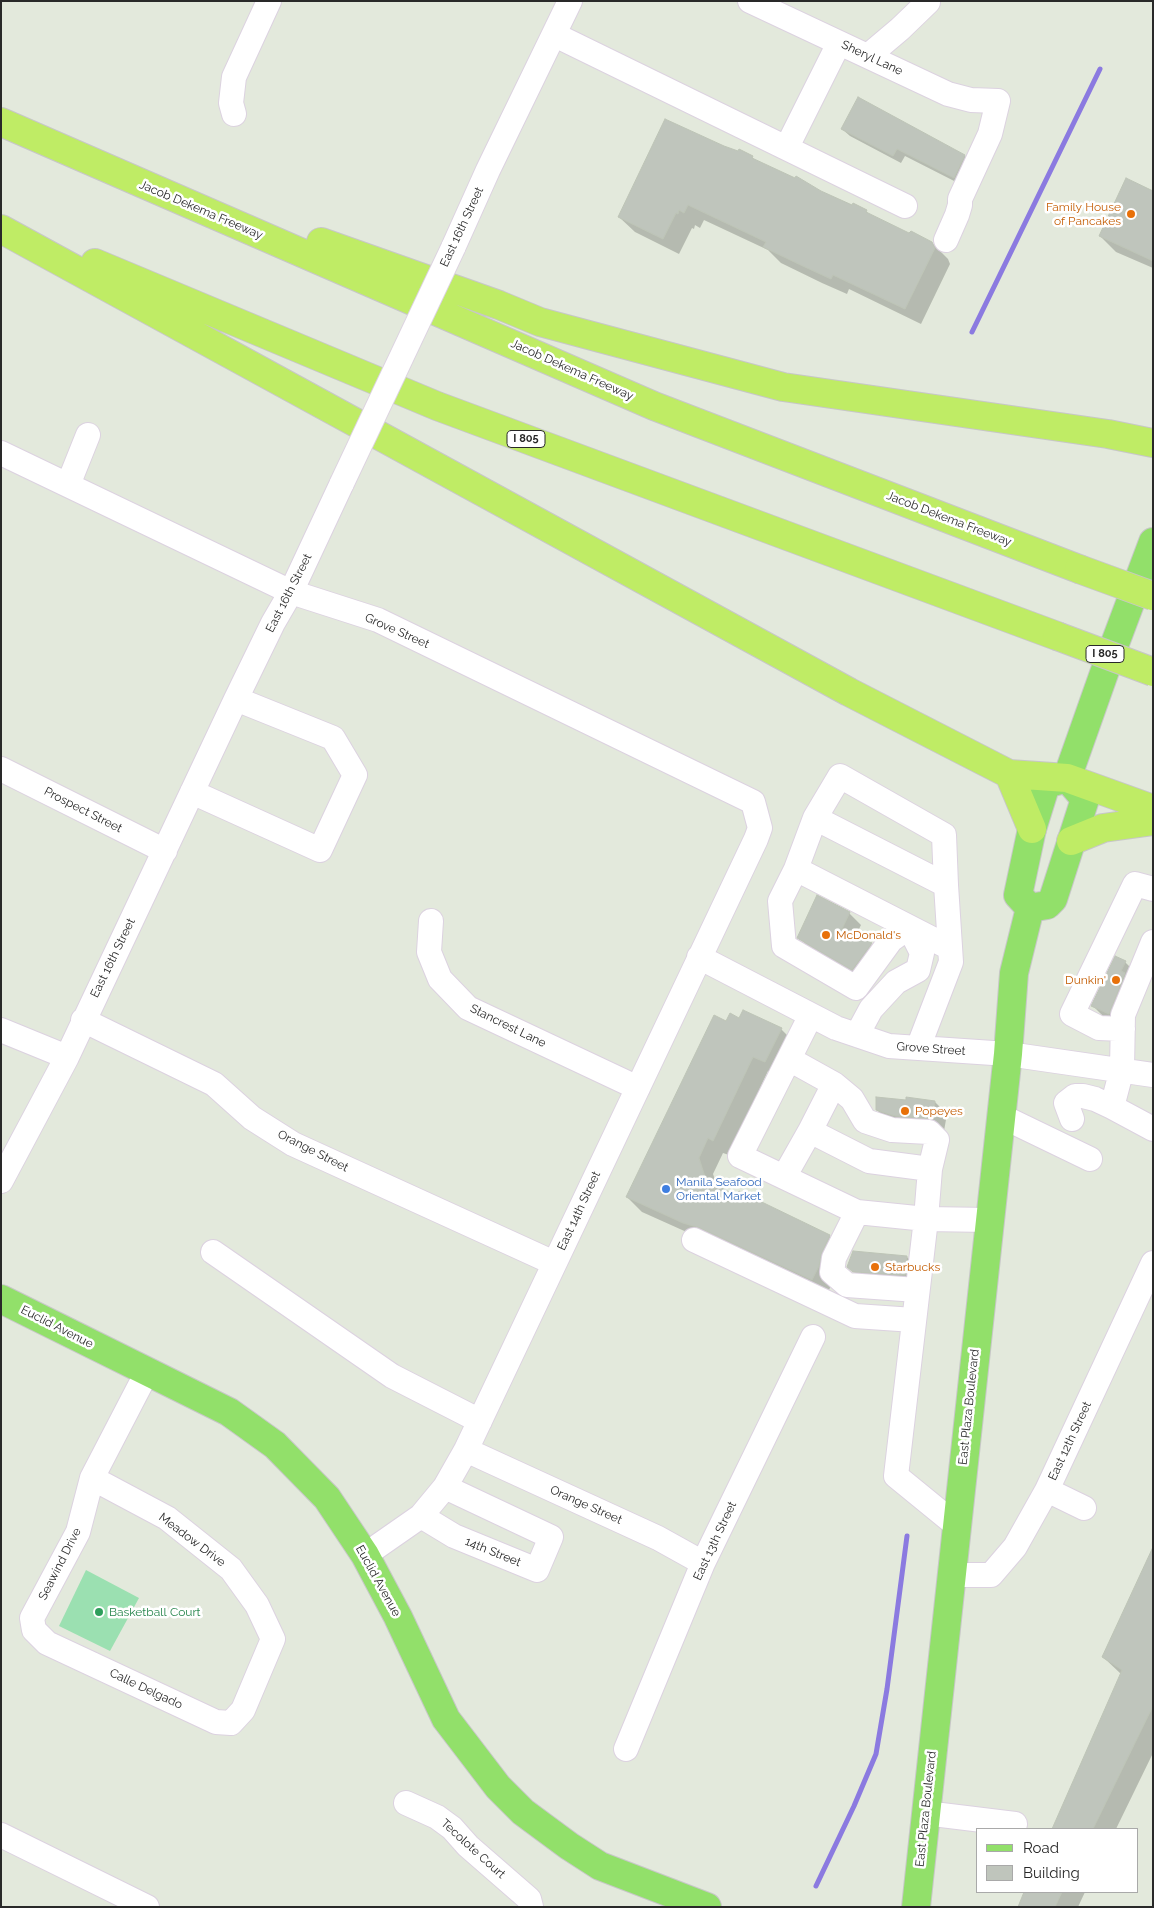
<!DOCTYPE html>
<html>
<head>
<meta charset="utf-8">
<style>
	body { margin:0 }
	#map { position:relative; width:1154px; height:1908px; overflow:hidden; background:#e3e9dc; font-family:Raleway,sans-serif }
	canvas { display:block }
	.frame { position:absolute; inset:0; border:2px solid #292929; pointer-events:none }
	.legend { position:absolute; left:976px; top:1828px; width:162px; height:65px; box-sizing:border-box; background:#fff; border:1px solid #a9a9a9; margin:0; padding:6px 9px; list-style:none; font-size:15px; color:#292929 }
	.legend li { display:flex; align-items:center; gap:10px; height:25px }
	.legend b { width:25px; border:1px solid #a9a9a9 }
</style>
</head>
<body>
<div id="map">
<canvas width="1154" height="1908"></canvas>
<div class="frame"></div>
<ul class="legend">
<li><b style="height:6px;background:#92e06a"></b>Road</li>
<li><b style="height:14px;background:#bfc5bc"></b>Building</li>
</ul>
</div>
<script>
const g = document.querySelector('canvas').getContext('2d');
g.lineJoin = 'round';
function fillPath(path, color) { g.fillStyle = color; g.fill(path, 'evenodd'); }
const shape = rows => new Path2D(rows.map(r => 'M' + r).join(''));
function strokePath(path, color, width, dash) { g.strokeStyle = color; g.lineWidth = width; g.lineCap = dash ? 'butt' : 'round'; g.setLineDash(dash || []); g.stroke(path); }
function drawText(font, color, halo, rows, align = 'center') {
  g.font = font + ' Raleway,sans-serif'; g.lineWidth = 5; g.setLineDash([]); g.textBaseline = 'middle'; g.strokeStyle = halo; g.fillStyle = color; for (const [text, x, y, turn = 0] of rows) {
    g.save(); g.translate(x, y); g.rotate((+turn || 0) * Math.PI / 180); g.textAlign = isNaN(turn) ? turn : align; if (halo) g.strokeText(text, 0, 0); g.fillText(text, 0, 0); g.restore();
  }
}
fillPath(shape([
	[86,1570,139,1598,110,1651,59,1626]
]), '#9be0b1');
fillPath(shape([
	[842,129,965,156,972,163,962,185,905,156,901,163,850,136],
	[723,147,752,157,757,162,821,192,866,211,872,217,910,235,932,243,948,259,950,264,921,324,849,289,847,294,822,283,781,263,768,250,704,220,700,228,695,225,694,229,692,228,679,254,635,232,619,217],
	[1153,193,1153,268,1116,252,1100,236],
	[849,913,861,925,855,937,871,944,882,956,865,981,810,949,799,937],
	[1125,962,1137,974,1121,1025,1104,1017,1093,1006],
	[740,1020,781,1029,796,1044,780,1077,768,1071,729,1155,723,1153,713,1174,718,1188,829,1236,845,1251,827,1295,642,1212,627,1197,727,1022],
	[935,1102,947,1114,944,1131,889,1122,877,1110],
	[907,1257,918,1269,917,1287,860,1278,848,1266],
	[1153,1554,1153,1753,1116,1829,1053,1829,1121,1674,1103,1657],
	[1026,1892,1085,1892,1078,1907,1019,1907]
]), '#0003');
strokePath(shape([
	[972,332,1100,69],
	[816,1886,854,1806,876,1754,887,1689,907,1536]
]), '#8b7ae0', 5);
const building = shape([
	[858,97,965,155,954,178,897,149,893,156,841,129,858,97],
	[665,119,724,146,738,151,739,149,753,156,752,158,795,178,796,176,821,191,852,205,853,203,867,210,866,212,909,233,911,231,932,242,935,248,905,309,833,275,831,279,805,267,763,247,766,242,688,205,684,213,679,210,678,214,676,213,663,239,618,217,665,119],
	[1126,178,1153,191,1153,261,1099,236,1126,178],
	[817,895,850,912,842,929,872,943,852,970,797,938,817,895],
	[1115,956,1126,961,1121,971,1125,973,1109,1014,1091,1006,1115,956],
	[743,1010,782,1028,765,1062,753,1057,713,1141,708,1138,699,1158,706,1180,737,1196,739,1191,830,1235,822,1252,819,1266,812,1280,700,1228,683,1223,626,1197,714,1015,726,1021,730,1013,739,1018,743,1010],
	[876,1097,906,1100,906,1097,935,1101,933,1119,895,1116,876,1110,876,1097],
	[853,1251,907,1256,905,1275,853,1272,847,1267,853,1251],
	[1153,1547,1153,1706,1093,1829,1052,1829,1122,1670,1102,1657,1153,1547],
	[1024,1892,1062,1892,1055,1907,1018,1907,1024,1892]
]);
fillPath(building, '#bfc5bc');
strokePath(building, '#bdc4b6', 1);
const minor = shape([
	[750,1,948,94,971,100,998,101,990,134,960,199,960,205,957,215,946,240],
	[555,35,905,206],
	[868,56,900,29,928,2,926,1],
	[234,114,231,103,234,77,269,1],
	[787,147,839,43],
	[453,248,488,170,570,1],
	[1,453,291,592,378,620,753,802,760,828,756,839,466,1450,445,1487,421,1516,365,1555],
	[68,485,88,435],
	[1,769,165,851],
	[192,792,320,850,355,775,333,738,236,699],
	[815,818,840,776,944,835,946,885],
	[796,869,780,901,784,946,856,988,891,940,909,927,922,953,918,970,896,982,871,1009,857,1035],
	[431,921,429,952,440,979,468,1008,638,1088],
	[1153,942,1123,1015,1122,1069,1112,1107,1153,1129],
	[699,957,836,1028,889,1046,1008,1054,1153,1075],
	[811,1015,740,1156,857,1212,926,1219,989,1220],
	[83,1020,214,1084,252,1118,293,1144,554,1263],
	[1123,1029,1099,1028,1072,1014,1135,884,1153,889],
	[1,1030,67,1057],
	[918,1048,951,962,946,885,815,818,796,869,950,948],
	[789,1059,834,1084,810,1131],
	[834,1084,852,1099,865,1121,892,1130,929,1132,937,1140,930,1169,926,1219,896,1476,956,1525],
	[1001,1116,1090,1159],
	[1072,1119,1066,1103,1075,1096,1083,1096,1095,1099,1112,1107],
	[784,1177,810,1131,869,1161,930,1169],
	[1,1181,67,1057,236,699,273,623,291,592,342,483],
	[857,1212,834,1258,832,1272,847,1285,917,1290],
	[694,1240,855,1316,914,1320],
	[213,1252,392,1376,480,1421],
	[466,1450,658,1538,703,1563],
	[92,1478,167,1518,231,1569,257,1605,273,1639,243,1710,231,1723,216,1722,47,1643,34,1630,32,1618,78,1532,92,1478,147,1372],
	[1047,1490,1084,1508],
	[421,1516,454,1536,537,1570,551,1537,445,1487],
	[951,1575,991,1575,1015,1547,1047,1490,1153,1263],
	[626,1749,703,1563,813,1337],
	[406,1803,437,1817,452,1828,468,1846,529,1899,531,1907],
	[925,1813,1015,1824],
	[1,1835,147,1907]
]);
const major = shape([
	[1067,778,1108,662,1153,542],
	[1030,908,1047,905,1053,899,1085,799,1067,778],
	[1030,908,1018,895,1032,829,1046,784,1067,778],
	[1,1299,229,1412,275,1445,327,1498,365,1555,398,1617,446,1719,498,1787,523,1812,569,1846,600,1866,707,1907],
	[916,1907,1008,1054,1014,973,1030,908]
]);
const highway = shape([
	[1,122,654,406,1079,569],
	[1,229,849,692,1009,774,1067,778,1153,809],
	[321,242,499,305,540,322,783,387,1108,434,1153,443],
	[95,263,437,406,1057,636],
	[1009,774,1032,829],
	[1071,841,1103,828,1153,821]
]);
strokePath(minor, '#dcd2e0', 26);
strokePath(major, '#c7c7c7', 30);
strokePath(highway, '#c7c7c7', 30);
strokePath(minor, '#fff', 24);
strokePath(major, '#92e06a', 28);
strokePath(highway, '#bfec65', 28);
const minorBridge = shape([
	[342,483,453,248]
]);
const highwayBridge = shape([
	[1079,569,1153,596],
	[1057,636,1153,672]
]);
strokePath(minorBridge, '#dcd2e0', 26, []);
strokePath(highwayBridge, '#c7c7c7', 30, []);
strokePath(minorBridge, '#fff', 24);
strokePath(highwayBridge, '#bfec65', 28);
for (const [x, y, r, color] of [
	[1131,214,5,"#e8710a"],
	[826,935,5,"#e8710a"],
	[1116,980,5,"#e8710a"],
	[905,1111,5,"#e8710a"],
	[666,1189,5,"#3f7fe0"],
	[875,1267,5,"#e8710a"],
	[99,1612,5,"#2e9e5b"]
]) { const dot = new Path2D(); dot.arc(x, y, r, 0, 2 * Math.PI); g.fillStyle = color; g.fill(dot); strokePath(dot, '#fff', 2); }
for (const [x, y, w] of [
	[526,439,38],
	[1105,654,38]
]) { const box = new Path2D(); box.roundRect(x - w / 2, y - 8.5, w, 17, 4); g.fillStyle = '#fff'; g.fill(box); strokePath(box, '#292929', 1); }
drawText('bold 11px', '#292929', null, [
	["I 805",526,439],
	["I 805",1105,654]
]);
drawText('12px', '#292929', '#fff', [
	["Sheryl Lane",872,58,25],
	["Jacob Dekema Freeway",201,210,23],
	["East 16th Street",462,227,-65],
	["Jacob Dekema Freeway",572,370,24],
	["Jacob Dekema Freeway",949,519,21],
	["East 16th Street",289,593,-63],
	["Grove Street",397,631,24],
	["Prospect Street",83,810,27],
	["East 16th Street",113,958,-64],
	["Stancrest Lane",508,1026,26],
	["Grove Street",931,1049,4],
	["Orange Street",313,1151,27],
	["East 14th Street",579,1211,-65],
	["Euclid Avenue",57,1327,27],
	["East Plaza Boulevard",969,1407,-84],
	["East 12th Street",1070,1441,-65],
	["Orange Street",586,1505,24],
	["Meadow Drive",192,1540,37],
	["East 13th Street",715,1541,-65],
	["14th Street",493,1552,22],
	["Seawind Drive",60,1564,-63],
	["Euclid Avenue",378,1581,61],
	["Calle Delgado",146,1689,25],
	["East Plaza Boulevard",926,1809,-84],
	["Tecolote Court",473,1849,42]
]);
drawText('12px', '#c56008', '#fff', [
	["Family House",1121,207,"right"],
	["of Pancakes",1121,221,"right"],
	["McDonald's",836,935],
	["Dunkin'",1106,980,"right"],
	["Popeyes",915,1111],
	["Starbucks",885,1267]
], 'left');
drawText('12px', '#366cbe', '#fff', [
	["Manila Seafood",676,1182],
	["Oriental Market",676,1196]
], 'left');
drawText('12px', '#27864d', '#fff', [
	["Basketball Court",109,1612]
], 'left');
</script>
</body>
</html>
